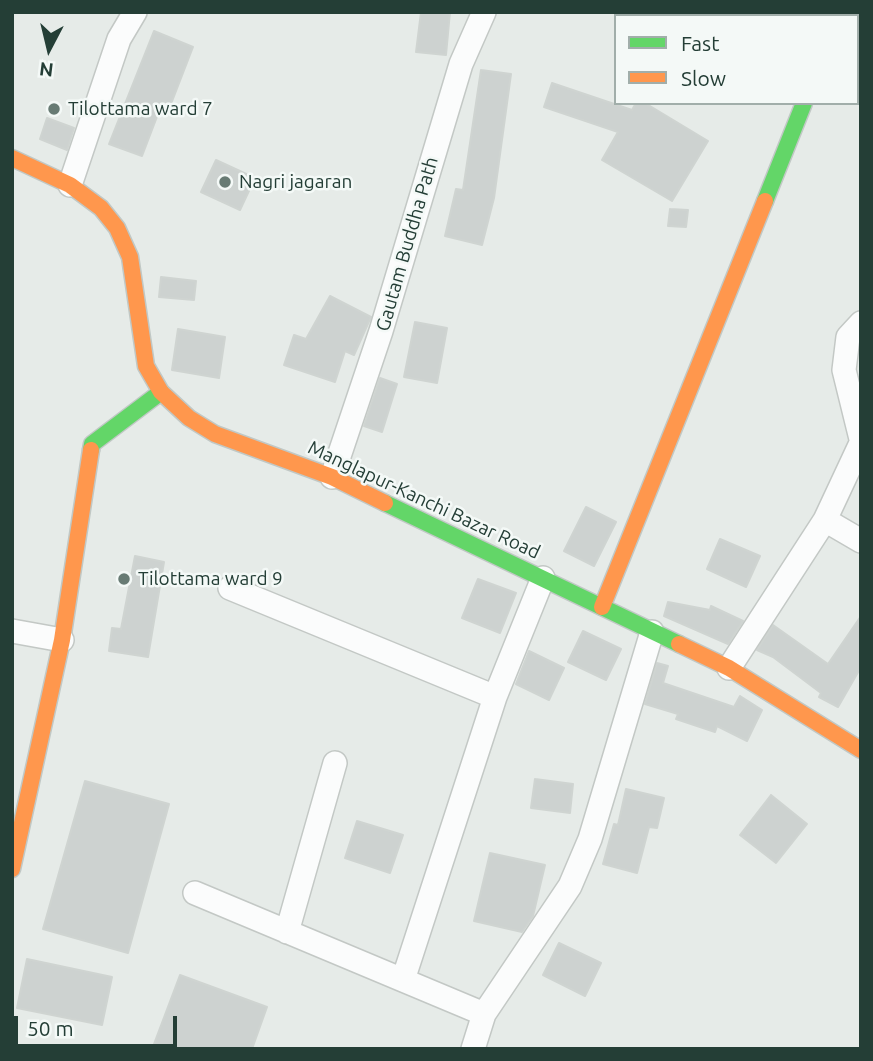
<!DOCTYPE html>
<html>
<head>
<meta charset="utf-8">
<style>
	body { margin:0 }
	#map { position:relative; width:873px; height:1061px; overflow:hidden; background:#e6ebe8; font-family:Ubuntu,sans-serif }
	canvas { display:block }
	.frame { position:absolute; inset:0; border:14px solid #243e36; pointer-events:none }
	.legend { position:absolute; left:614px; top:14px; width:245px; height:91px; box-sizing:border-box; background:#f4f9f7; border:2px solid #a1aeaa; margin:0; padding:9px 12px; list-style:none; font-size:21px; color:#243e36 }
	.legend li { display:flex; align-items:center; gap:14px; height:35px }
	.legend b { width:35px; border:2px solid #a1aeaa }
	.north { position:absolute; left:14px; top:14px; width:70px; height:70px; -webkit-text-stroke:5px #f4f9f7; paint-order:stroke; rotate:187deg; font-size:19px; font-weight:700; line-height:28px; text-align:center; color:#243e36 }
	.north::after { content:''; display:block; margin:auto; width:24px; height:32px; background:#243e36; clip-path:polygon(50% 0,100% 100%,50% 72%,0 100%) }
	.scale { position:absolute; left:14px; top:1016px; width:163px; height:32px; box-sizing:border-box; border:4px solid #243e36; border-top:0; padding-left:9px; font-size:21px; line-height:24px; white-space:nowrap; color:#243e36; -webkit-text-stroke:5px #f4f9f7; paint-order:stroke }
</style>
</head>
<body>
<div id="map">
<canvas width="873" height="1061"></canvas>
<div class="frame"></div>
<ul class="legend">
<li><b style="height:9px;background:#63d668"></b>Fast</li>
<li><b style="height:9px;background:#ff974d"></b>Slow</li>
</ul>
<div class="north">N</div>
<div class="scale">50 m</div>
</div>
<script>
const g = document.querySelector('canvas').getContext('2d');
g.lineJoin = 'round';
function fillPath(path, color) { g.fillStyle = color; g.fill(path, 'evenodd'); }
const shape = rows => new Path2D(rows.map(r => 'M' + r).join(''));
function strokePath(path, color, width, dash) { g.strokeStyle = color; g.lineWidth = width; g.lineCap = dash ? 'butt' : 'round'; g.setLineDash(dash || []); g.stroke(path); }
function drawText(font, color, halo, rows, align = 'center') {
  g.font = font + ' Ubuntu,sans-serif'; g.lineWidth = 5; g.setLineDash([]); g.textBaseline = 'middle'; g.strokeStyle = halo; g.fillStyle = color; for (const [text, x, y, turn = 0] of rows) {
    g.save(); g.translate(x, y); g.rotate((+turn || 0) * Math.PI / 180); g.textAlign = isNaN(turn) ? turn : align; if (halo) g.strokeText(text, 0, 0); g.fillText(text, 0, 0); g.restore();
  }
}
const building = shape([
	[421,12,450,12,446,55,416,52,421,12],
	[154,31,193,47,171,104,163,101,142,156,109,144,154,31],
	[481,70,511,74,494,198,482,245,445,236,456,189,463,190,481,70],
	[552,83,632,110,636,103,645,103,708,141,672,201,602,160,618,132,544,107,552,83],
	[47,118,74,128,67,150,40,139,47,118],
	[216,160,255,178,240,210,201,192,216,160],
	[670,209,688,210,686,227,668,226,670,209],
	[161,277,196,281,194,300,159,297,161,277],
	[330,296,371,317,354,355,345,351,335,382,284,365,294,335,306,339,330,296],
	[415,322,447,328,437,383,404,377,415,322],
	[178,329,225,337,219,378,172,370,178,329],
	[380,378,397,384,382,432,364,426,380,378],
	[586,507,616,522,594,566,564,551,586,507],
	[720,539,760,556,746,587,707,569,720,539],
	[135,556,164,562,148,657,109,651,112,628,121,629,135,556],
	[478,579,516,593,500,633,462,618,478,579],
	[668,602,710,610,711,606,743,621,728,644,664,616,668,602],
	[861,616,861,667,838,707,819,697,821,693,773,657,757,650,773,625,828,664,861,616],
	[583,631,621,649,606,680,568,662,583,631],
	[529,651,564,668,549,700,516,684,529,651],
	[657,663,668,666,663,683,734,707,740,696,762,710,747,741,717,726,715,732,676,719,678,714,645,704,657,663],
	[535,779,573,784,570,813,531,808,535,779],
	[85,781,169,804,128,953,43,929,85,781],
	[626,789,664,798,657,828,649,827,637,873,603,864,614,824,618,825,626,789],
	[771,795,807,824,776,863,740,835,771,795],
	[357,821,403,835,390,873,345,858,357,821],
	[490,853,545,865,533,916,522,932,474,921,490,853],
	[559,943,601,963,585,996,543,975,559,943],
	[27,959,112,977,102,1025,17,1008,27,959],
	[180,975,267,1007,252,1049,166,1049,154,1044,180,975]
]);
fillPath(building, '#cdd2d0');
strokePath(building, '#cfd4d1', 2);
const street = shape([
	[767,12,777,16],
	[857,47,861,48],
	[70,185,119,39,135,12],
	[861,323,848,337,844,370,861,439],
	[332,477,381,331,461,64,484,12],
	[825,520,861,541],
	[230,588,495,697],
	[12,631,62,640],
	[729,668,825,520,861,443],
	[195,893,484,1014],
	[287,932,335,763],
	[403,980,495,697,543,578],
	[473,1049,484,1014,570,886,590,839,652,632]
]);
const fast = shape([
	[765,201,804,103],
	[91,450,92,444,161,392],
	[385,503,679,644]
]);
const slow = shape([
	[12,158,70,185,101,208,117,228,130,257,146,366,161,392,189,418,215,434,332,477,385,503],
	[602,607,765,201],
	[679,644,729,668,861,750],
	[12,869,62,640,91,450]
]);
strokePath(street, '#c3c8c5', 26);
strokePath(fast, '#c1c8c5', 19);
strokePath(slow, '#c1c8c5', 19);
strokePath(street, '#fbfcfc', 23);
strokePath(fast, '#63d668', 16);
strokePath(slow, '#ff974d', 16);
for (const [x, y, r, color] of [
	[54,109,7,"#687b74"],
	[225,182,7,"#687b74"],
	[124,579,7,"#687b74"]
]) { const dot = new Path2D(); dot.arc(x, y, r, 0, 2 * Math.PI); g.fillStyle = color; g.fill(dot); strokePath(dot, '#f4f9f7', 2.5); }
drawText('19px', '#243e36', '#f4f9f7', [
	["Tilottama ward 7",68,109],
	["Nagri jagaran",239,182],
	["Tilottama ward 9",138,579]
], 'left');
drawText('19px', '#243e36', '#f4f9f7', [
	["Gautam Buddha Path",407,244,-74],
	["Manglapur-Kanchi Bazar Road",424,500,25]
]);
</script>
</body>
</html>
